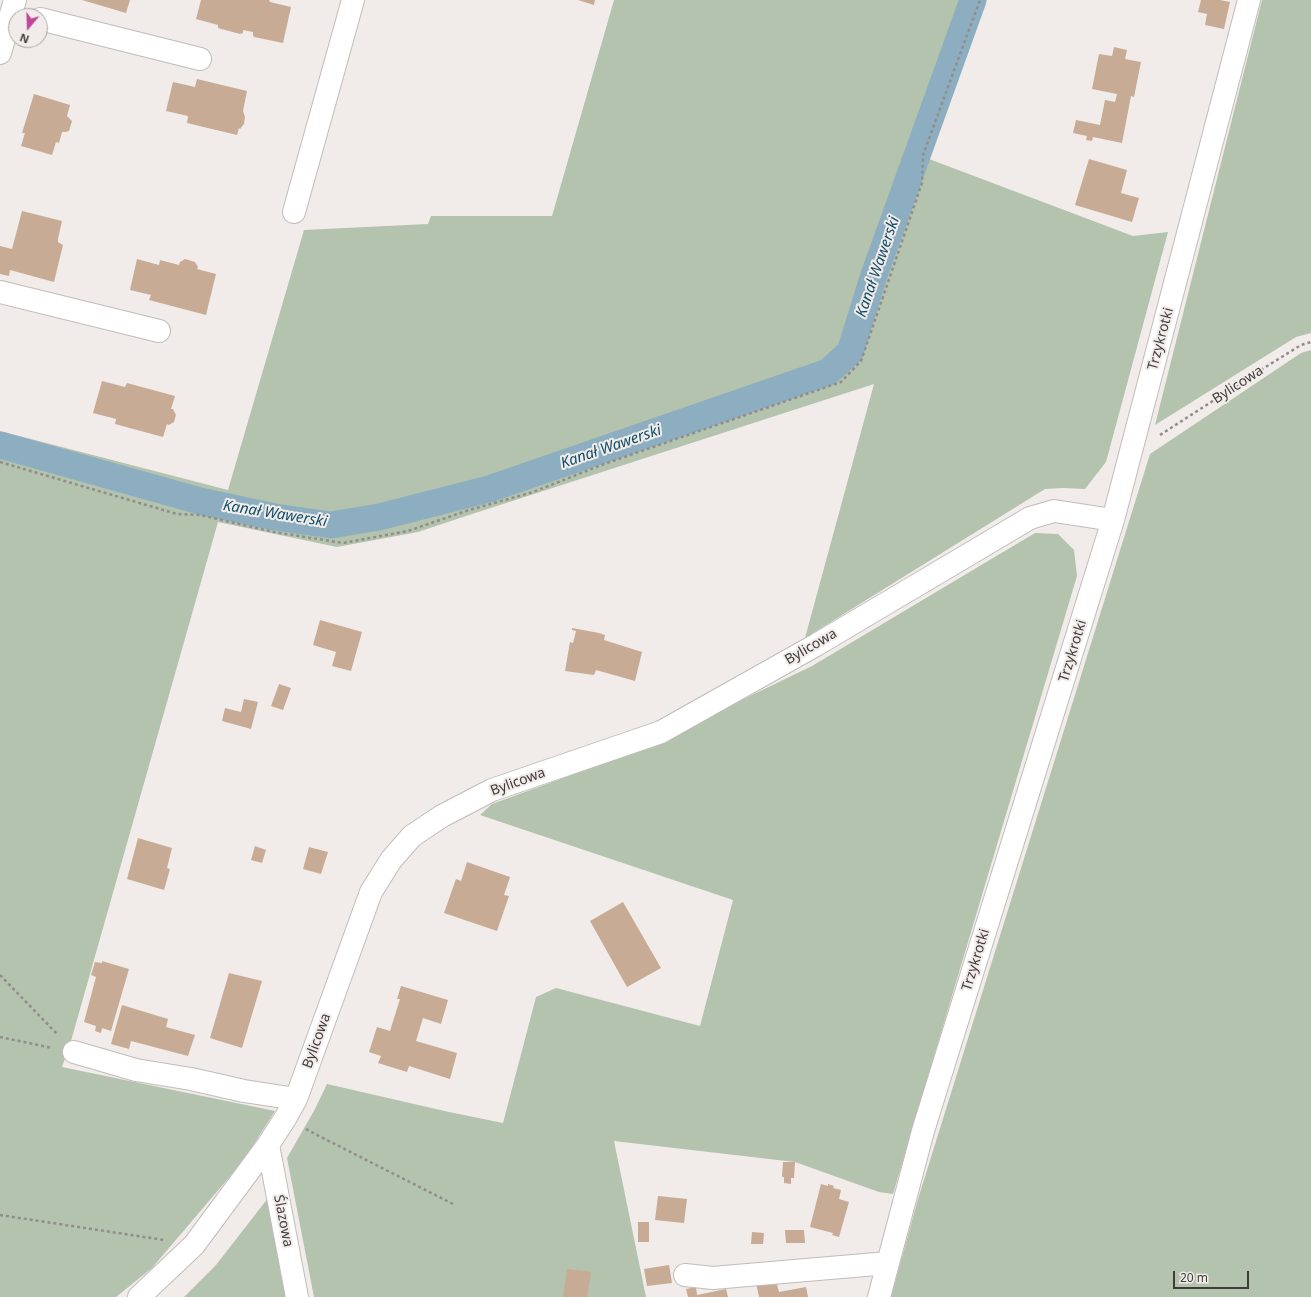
<!DOCTYPE html>
<html>
<head>
<meta charset="utf-8">
<style>
	body { margin:0 }
	#map { position:relative; width:1311px; height:1297px; overflow:hidden; background:#f1ece9; font-family:"Noto Sans",sans-serif }
	canvas { display:block }
	.north { position:absolute; left:8px; top:8px; width:40px; height:40px; box-sizing:border-box; background:#f1ece9; border:1px solid #aaa6a3; border-radius:50%; rotate:199deg; font-size:11px; font-weight:700; line-height:16px; text-align:center; color:#3f3c3b }
	.north::after { content:''; display:block; margin:auto; width:14px; height:18px; background:#bf469a; clip-path:polygon(50% 0,100% 100%,50% 72%,0 100%) }
	.scale { position:absolute; left:1173px; top:1271px; width:76px; height:18px; box-sizing:border-box; border:2px solid #3f3c3b; border-top:0; padding-left:5px; font-size:12px; line-height:14px; white-space:nowrap; color:#3f3c3b; -webkit-text-stroke:3px #f1ece9; paint-order:stroke }
</style>
</head>
<body>
<div id="map">
<canvas width="1311" height="1297"></canvas>
<div class="north">N</div>
<div class="scale">20 m</div>
</div>
<script>
const g = document.querySelector('canvas').getContext('2d');
g.lineJoin = 'round';
function fillPath(path, color) { g.fillStyle = color; g.fill(path, 'evenodd'); }
const shape = rows => new Path2D(rows.map(r => 'M' + r).join(''));
function strokePath(path, color, width, dash) { g.strokeStyle = color; g.lineWidth = width; g.lineCap = dash ? 'butt' : 'round'; g.setLineDash(dash || []); g.stroke(path); }
function drawText(font, color, halo, rows, align = 'center') {
  g.font = font + ' "Noto Sans",sans-serif'; g.lineWidth = 4; g.setLineDash([]); g.textBaseline = 'middle'; g.strokeStyle = halo; g.fillStyle = color; for (const [text, x, y, turn = 0] of rows) {
    g.save(); g.translate(x, y); g.rotate((+turn || 0) * Math.PI / 180); g.textAlign = isNaN(turn) ? turn : align; if (halo) g.strokeText(text, 0, 0); g.fillText(text, 0, 0); g.restore();
  }
}
fillPath(shape([
	[614,0,986,0,929,159,1133,236,1168,232,1106,462,1085,489,1063,488,1045,489,805,638,874,384,466,516,418,532,337,547,218,522,71,1041,62,1067,275,1111,243,1161,152,1268,116,1297,0,1297,0,431,228,490,304,230,428,224,431,216,552,216],
	[1262,0,1311,0,1311,333,1296,337,1155,425],
	[1311,350,1311,1297,891,1297,918,1199,1150,454,1301,353],
	[1035,533,1058,534,1074,550,1077,576,893,1194,879,1192,795,1162,614,1141,646,1297,314,1297,287,1158,315,1109,327,1084,449,1112,503,1123,536,997,556,988,700,1026,733,900,480,815,492,804,632,753,812,666],
	[272,1193,288,1297,184,1297,216,1265]
]), '#b3c3ad');
strokePath(shape([
	[0,445,200,501,275,517,331,525,379,517,489,489,828,372,850,352,874,275,973,0]
]), '#8daec0', 27);
fillPath(shape([
	[82,0,130,0,126,13],
	[201,0,269,0,270,2,291,7,283,43,254,37,253,35,253,32,243,30,243,33,240,34,218,28,218,25,196,19],
	[578,0,595,0,594,5],
	[1201,0,1220,0,1230,2,1224,29,1205,25,1207,14,1198,12],
	[1114,47,1127,50,1125,59,1141,62,1134,97,1131,96,1122,143,1093,137,1092,141,1086,140,1087,136,1073,133,1076,120,1100,125,1105,100,1115,102,1117,94,1092,89,1099,54,1112,56],
	[197,79,247,91,243,111,245,117,244,124,240,129,239,128,237,135,187,123,188,116,166,111,173,82,195,87],
	[34,94,70,105,67,116,72,121,69,131,65,132,62,132,59,143,56,142,52,155,21,146,25,133,22,133],
	[1089,159,1127,170,1121,193,1139,198,1132,222,1075,205],
	[22,211,62,221,58,239,58,242,63,245,54,282,10,270,9,276,0,274,0,246,12,249],
	[137,259,159,265,160,260,179,265,180,262,185,259,195,262,198,267,197,269,216,274,206,315,149,300,151,295,130,290],
	[102,381,125,387,127,383,175,396,171,409,173,409,176,415,174,422,169,425,167,424,163,437,115,424,116,419,93,413],
	[320,620,362,632,351,671,332,666,336,652,313,645],
	[572,628,599,633,605,635,604,640,642,652,635,681,596,670,594,675,565,671,570,642,573,643,576,631,572,630],
	[279,684,291,688,283,710,271,706],
	[244,699,258,702,251,729,222,721,225,708,241,712],
	[138,838,172,848,167,868,170,869,164,890,127,879],
	[255,846,266,850,262,863,251,860],
	[309,847,328,852,321,874,303,869],
	[467,862,510,877,504,895,509,896,497,931,444,913,456,879,461,881],
	[623,902,661,968,627,987,590,921],
	[102,961,129,969,111,1031,102,1028,101,1033,95,1031,96,1026,84,1022,96,977,91,975,95,962,102,963],
	[229,973,262,981,242,1048,210,1038],
	[401,986,448,1000,441,1024,423,1018,416,1041,457,1053,450,1079,409,1066,407,1072,378,1063,381,1056,369,1052,377,1027,390,1031,400,999,397,999],
	[122,1005,168,1019,166,1027,195,1035,188,1056,131,1041,129,1049,111,1044],
	[783,1162,795,1162,794,1178,791,1178,791,1184,784,1183,784,1177,782,1177],
	[821,1184,828,1186,828,1184,834,1186,833,1188,841,1190,839,1199,849,1202,839,1237,832,1235,833,1233,810,1227],
	[658,1196,687,1199,684,1223,655,1220],
	[638,1222,649,1222,649,1242,638,1242],
	[785,1230,804,1230,805,1243,786,1243],
	[752,1232,764,1233,763,1244,751,1244],
	[669,1265,672,1283,647,1286,644,1269],
	[567,1269,591,1272,587,1297,563,1297],
	[776,1281,779,1292,806,1287,808,1297,759,1297,756,1283],
	[696,1287,697,1295,726,1289,728,1297,688,1297,686,1289]
]), '#c7ab95');
const minor = shape([
	[40,19,200,59],
	[0,53,15,0],
	[294,212,353,0],
	[0,292,159,331],
	[74,1052,136,1070,191,1079,244,1091,296,1099],
	[268,1145,297,1297],
	[685,1275,713,1278,888,1263],
	[139,1297,194,1245,268,1145,286,1117,296,1099,371,892,391,860,412,836,442,816,492,790,661,732,816,645,1030,518,1054,511,1113,520],
	[879,1297,923,1131,1113,520,1249,0]
]);
strokePath(minor, '#c1bcba', 24);
strokePath(shape([
	[1160,435,1264,368,1301,345,1311,342],
	[0,462,177,514,200,515,274,532,343,543,408,531,466,511,533,492,604,464,841,382,861,361,922,183,923,155,980,0],
	[0,975,58,1035],
	[0,1037,52,1048],
	[306,1129,319,1136,455,1205],
	[0,1215,164,1240]
]), '#918d8b', 2.5, [3, 3]);
strokePath(minor, '#fff', 22);
drawText('14px', '#3f3c3b', '#f1ece9', [
	["Trzykrotki",1161,339,-75],
	["Bylicowa",1238,385,-33],
	["Bylicowa",811,647,-30],
	["Trzykrotki",1073,651,-73],
	["Bylicowa",518,782,-20],
	["Trzykrotki",976,960,-73],
	["Bylicowa",317,1041,-70],
	["Ślazowa",283,1221,79]
]);
drawText('italic 15px', '#0e4d68', '#f1ece9', [
	["Kanał Wawerski",878,267,-71],
	["Kanał Wawerski",611,447,-19],
	["Kanał Wawerski",275,514,9]
]);
</script>
</body>
</html>
